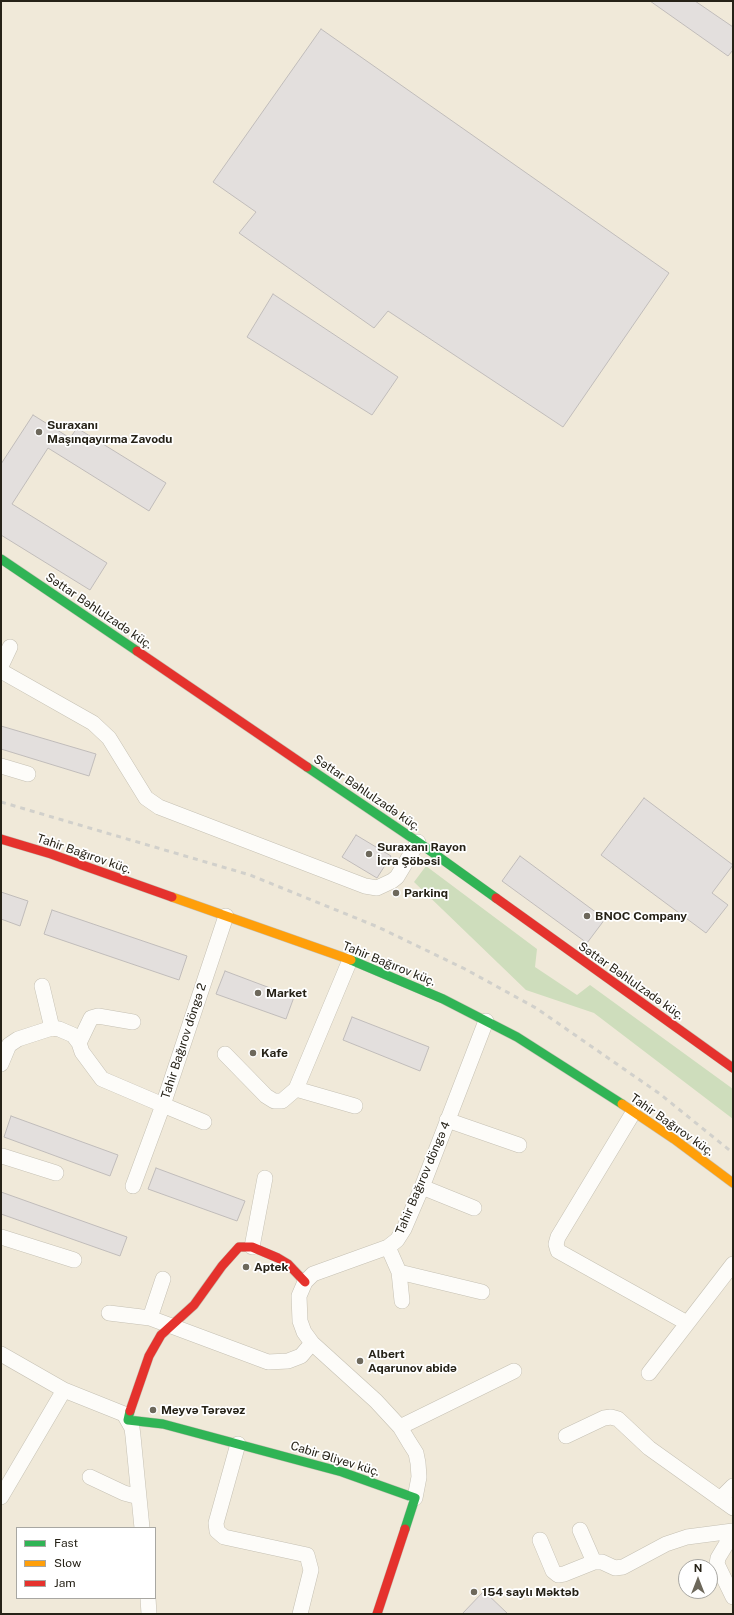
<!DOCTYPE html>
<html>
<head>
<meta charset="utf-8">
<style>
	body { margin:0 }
	#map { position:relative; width:734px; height:1615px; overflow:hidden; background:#f0e9d9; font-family:"Public Sans",sans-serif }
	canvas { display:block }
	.frame { position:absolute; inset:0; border:2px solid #262217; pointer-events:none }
	.legend { position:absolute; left:16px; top:1527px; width:140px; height:72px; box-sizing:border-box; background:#fff; border:1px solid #a8a7a2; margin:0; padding:5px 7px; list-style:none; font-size:12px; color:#262217 }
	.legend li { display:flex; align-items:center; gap:8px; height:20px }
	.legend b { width:20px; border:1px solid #a8a7a2 }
	.north { position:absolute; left:678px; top:1559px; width:40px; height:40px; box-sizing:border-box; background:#fff; border:1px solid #a8a7a2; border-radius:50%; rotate:0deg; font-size:11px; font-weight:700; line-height:16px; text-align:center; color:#262217 }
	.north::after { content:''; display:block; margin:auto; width:14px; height:18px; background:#6d685b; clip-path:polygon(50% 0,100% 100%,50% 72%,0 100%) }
</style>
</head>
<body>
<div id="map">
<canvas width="734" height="1615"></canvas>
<div class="frame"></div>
<ul class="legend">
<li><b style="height:5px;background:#30b455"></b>Fast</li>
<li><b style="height:5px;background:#ff9f0a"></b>Slow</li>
<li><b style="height:5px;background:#e5322d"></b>Jam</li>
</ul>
<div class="north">N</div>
</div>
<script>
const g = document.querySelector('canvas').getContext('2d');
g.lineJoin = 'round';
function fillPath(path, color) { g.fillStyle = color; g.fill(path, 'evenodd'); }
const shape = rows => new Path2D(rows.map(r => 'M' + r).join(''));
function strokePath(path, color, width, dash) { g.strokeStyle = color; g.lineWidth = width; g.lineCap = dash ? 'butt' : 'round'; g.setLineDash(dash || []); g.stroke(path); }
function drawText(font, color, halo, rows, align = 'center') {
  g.font = font + ' "Public Sans",sans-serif'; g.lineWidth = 3.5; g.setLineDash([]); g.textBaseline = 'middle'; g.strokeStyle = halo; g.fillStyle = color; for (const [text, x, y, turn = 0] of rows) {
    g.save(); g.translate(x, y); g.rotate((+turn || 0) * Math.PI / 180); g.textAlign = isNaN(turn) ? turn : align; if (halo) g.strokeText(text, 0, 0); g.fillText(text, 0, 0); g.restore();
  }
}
fillPath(shape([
	[426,866,537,949,535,967,577,995,590,985,733,1089,733,1119,594,1013,526,990,414,882]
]), '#ceddbc');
const building = shape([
	[650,1,695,1,733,27,733,50,728,56,650,1],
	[321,29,669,273,563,427,388,311,374,328,239,233,256,212,213,182,321,29],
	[273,294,398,377,372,415,247,337,273,294],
	[33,415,70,438,77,428,166,483,149,511,48,448,12,504,107,563,90,590,1,535,1,464,33,415],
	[1,726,96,754,89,776,1,749,1,726],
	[644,798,733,865,712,893,728,905,706,933,601,855,644,798],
	[356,835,391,856,377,878,342,857,356,835],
	[520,856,605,919,587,943,502,881,520,856],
	[1,892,28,901,20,926,1,919,1,892],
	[52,910,187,956,179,980,44,934,52,910],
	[225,971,294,997,286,1019,216,994,225,971],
	[352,1017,429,1047,420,1071,343,1040,352,1017],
	[11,1116,118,1155,110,1176,4,1137,11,1116],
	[156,1168,245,1201,237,1221,148,1189,156,1168],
	[1,1192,127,1237,120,1256,1,1214,1,1192],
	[484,1591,508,1614,462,1614,484,1591]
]);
fillPath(building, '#e3dfdd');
strokePath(building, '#c0bcba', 1);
const street = shape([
	[1,666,10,647],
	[1,671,93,723,109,738,146,798,159,807,365,886,377,888,392,881,397,877,418,842],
	[1,766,28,774],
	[42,986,52,1028],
	[79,1043,91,1018,98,1016,133,1022],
	[225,1054,266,1096,274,1101,282,1101,296,1089,350,960],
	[1,1064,9,1045,18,1039,52,1028,59,1029,73,1035,79,1043,82,1052,102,1079,163,1105,226,916],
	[296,1089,355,1106],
	[633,1113,558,1237,556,1244,558,1251,687,1323],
	[447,1120,519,1145],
	[2,1156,56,1173],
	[133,1186,163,1105,204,1122],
	[422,1187,474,1208],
	[1,1237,74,1260],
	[252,1247,265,1178],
	[388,1247,399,1272,402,1301],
	[399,1272,482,1292],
	[109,1313,150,1318,268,1362,288,1361,301,1356,312,1343],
	[150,1318,163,1279],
	[1,1354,64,1390,124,1414,132,1428,133,1436,142,1528],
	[649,1373,733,1264],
	[400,1427,514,1371],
	[566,1436,604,1418,611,1417,618,1419,649,1448,733,1508],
	[238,1444,216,1523,217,1531,224,1537,307,1555,311,1570,300,1614],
	[90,1477,124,1493,139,1497],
	[1,1497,64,1390],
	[415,1498,419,1477,418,1463,416,1453,409,1442,400,1427,376,1401,312,1343,304,1332,300,1321,299,1296,305,1282,313,1274,388,1247,397,1240,404,1229,422,1187,486,1021],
	[720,1499,733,1486],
	[580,1530,594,1562],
	[733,1533,718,1558,717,1564,733,1597],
	[540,1540,553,1571,558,1575,564,1574,594,1562,602,1562,615,1568,623,1567,666,1544,687,1537,733,1531],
	[148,1598,149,1614]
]);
const fast = shape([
	[1,559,137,651],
	[307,767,418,842,496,898],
	[351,960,443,999,517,1037,622,1104],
	[130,1411,128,1420,163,1424,342,1472,415,1498,405,1529]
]);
const slow = shape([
	[172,897,351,960],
	[622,1104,674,1139,733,1183]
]);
const jam = shape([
	[137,651,307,767],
	[1,839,51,854,172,897],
	[496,898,733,1068],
	[130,1411,149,1356,161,1335,194,1305,222,1266,239,1247,252,1247,278,1258,288,1264,305,1282],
	[377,1614,405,1529]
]);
strokePath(street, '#c5c0b3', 16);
strokePath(fast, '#c5c0b3', 10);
strokePath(slow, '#c5c0b3', 10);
strokePath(jam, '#c5c0b3', 10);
strokePath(street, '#fdfcf9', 15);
strokePath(fast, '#30b455', 9);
strokePath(slow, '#ff9f0a', 9);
strokePath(jam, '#e5322d', 9);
strokePath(shape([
	[1,802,250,875,378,927,465,969,536,1008,660,1094,733,1153]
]), '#d1d0cb', 3, [5, 5]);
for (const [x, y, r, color] of [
	[39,432,4,"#6d685b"],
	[369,854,4,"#6d685b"],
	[396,893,4,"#6d685b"],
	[587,916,4,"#6d685b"],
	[258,993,4,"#6d685b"],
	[253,1053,4,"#6d685b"],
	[246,1267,4,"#6d685b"],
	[360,1361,4,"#6d685b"],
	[153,1410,4,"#6d685b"],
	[474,1592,4,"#6d685b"]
]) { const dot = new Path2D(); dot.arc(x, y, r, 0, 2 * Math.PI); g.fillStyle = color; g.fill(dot); strokePath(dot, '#fff', 1.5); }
drawText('bold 12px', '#262217', '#fff', [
	["Suraxanı",47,425],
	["Maşınqayırma Zavodu",47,439],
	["Suraxanı Rayon",377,847],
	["İcra Şöbəsi",377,861],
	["Parkinq",404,893],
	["BNOC Company",595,916],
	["Market",266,993],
	["Kafe",261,1053],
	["Aptek",254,1267],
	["Albert",368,1354],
	["Aqarunov abidə",368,1368],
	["Meyvə Tərəvəz",161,1410],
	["154 saylı Məktəb",482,1592]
], 'left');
drawText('12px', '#262217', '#fff', [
	["Səttar Bəhlulzadə küç.",99,611,34],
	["Səttar Bəhlulzadə küç.",367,793,34],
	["Tahir Bağırov küç.",84,854,19],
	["Tahir Bağırov küç.",389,964,22],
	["Səttar Bəhlulzadə küç.",631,981,35],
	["Tahir Bağırov döngə 2",184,1041,-72],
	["Tahir Bağırov küç.",672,1125,35],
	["Tahir Bağırov döngə 4",423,1178,-67],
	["Cabir Əliyev küç.",335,1459,17]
]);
</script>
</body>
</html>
